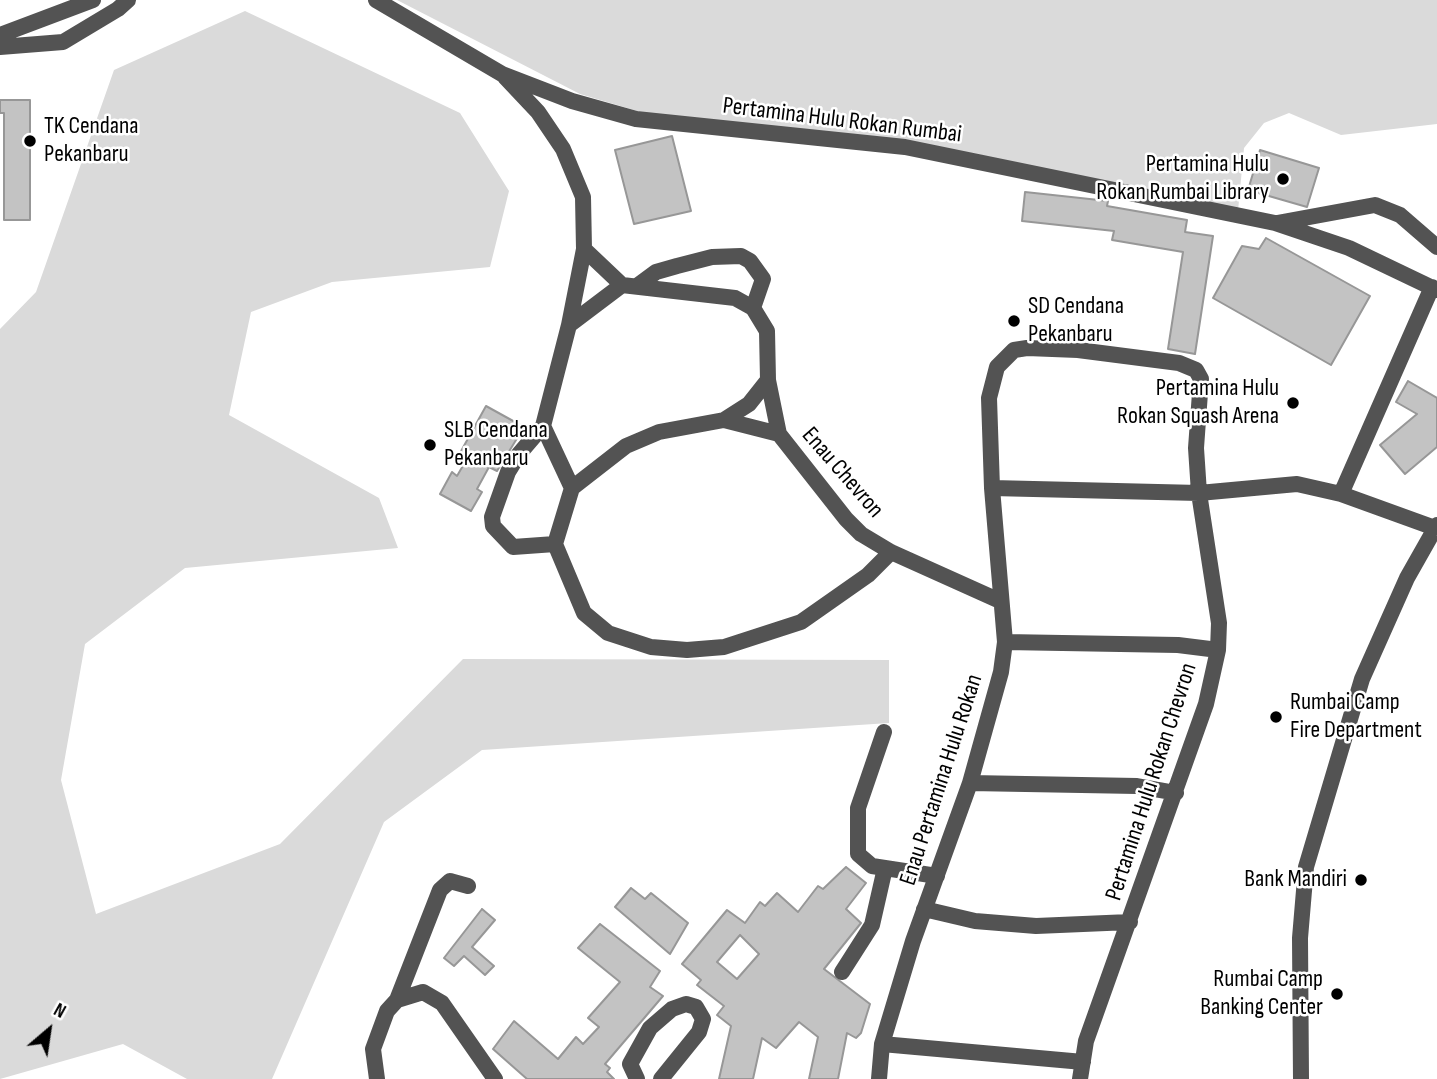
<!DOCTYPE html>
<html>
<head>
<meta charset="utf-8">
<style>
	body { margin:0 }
	#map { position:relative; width:1437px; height:1079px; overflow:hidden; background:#fff; font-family:"Sofia Sans Condensed",sans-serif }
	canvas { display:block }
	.north { position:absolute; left:14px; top:995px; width:70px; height:70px; -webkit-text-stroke:5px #fff; paint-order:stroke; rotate:29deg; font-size:19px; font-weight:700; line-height:28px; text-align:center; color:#000 }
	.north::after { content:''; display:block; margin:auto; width:24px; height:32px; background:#000; clip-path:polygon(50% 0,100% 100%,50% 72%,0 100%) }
</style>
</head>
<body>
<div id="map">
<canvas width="1437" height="1079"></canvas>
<div class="north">N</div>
</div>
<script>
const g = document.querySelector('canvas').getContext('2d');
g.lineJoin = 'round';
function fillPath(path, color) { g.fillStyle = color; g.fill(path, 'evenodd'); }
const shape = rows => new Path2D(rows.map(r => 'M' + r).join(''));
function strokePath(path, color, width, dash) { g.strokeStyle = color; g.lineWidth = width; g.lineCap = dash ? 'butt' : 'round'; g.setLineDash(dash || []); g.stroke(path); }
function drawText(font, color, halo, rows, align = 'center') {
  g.font = font + ' "Sofia Sans Condensed",sans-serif'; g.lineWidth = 5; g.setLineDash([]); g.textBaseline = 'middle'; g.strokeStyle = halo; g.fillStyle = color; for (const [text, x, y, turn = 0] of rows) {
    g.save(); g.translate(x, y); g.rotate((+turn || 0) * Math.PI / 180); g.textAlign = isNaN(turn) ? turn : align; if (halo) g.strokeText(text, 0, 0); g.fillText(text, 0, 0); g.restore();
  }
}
fillPath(shape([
	[397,0,1437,0,1437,124,1341,135,1289,113,1264,123,1244,148,1238,211,1163,191,644,113,580,94],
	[245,11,460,113,509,191,490,267,332,282,251,312,229,415,379,498,398,548,185,568,85,644,61,780,96,914,280,844,463,659,889,660,889,723,482,750,384,822,272,1079,187,1079,123,1044,0,1079,0,329,36,292,114,70]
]), '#dadada');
const building = shape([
	[0,100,30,100,30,220,4,220,4,113,0,113,0,100],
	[672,136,691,211,634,224,615,150,672,136],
	[1260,150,1319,168,1307,207,1248,190,1260,150],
	[1025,192,1108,201,1107,206,1187,220,1185,232,1213,236,1195,354,1168,349,1183,252,1112,240,1114,231,1022,221,1025,192],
	[1266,238,1370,296,1331,365,1213,298,1242,246,1259,249,1266,238],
	[1408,381,1437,398,1437,447,1405,474,1380,445,1417,414,1396,402,1408,381],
	[486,406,524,427,497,471,489,467,477,489,482,492,471,511,440,494,452,472,457,476,468,457,460,453,486,406],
	[846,867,866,883,846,909,861,923,824,969,870,1004,861,1033,856,1038,847,1033,838,1079,809,1079,818,1037,799,1022,776,1048,762,1038,753,1079,719,1079,731,1026,717,1015,724,1006,697,985,701,980,682,964,727,910,745,923,760,902,765,906,777,893,798,912,818,886,823,889,846,867],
	[740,935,759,954,737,979,717,962,740,935],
	[631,888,645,899,651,893,688,923,670,954,615,907,631,888],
	[482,909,495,920,472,947,494,966,485,975,464,956,454,966,444,958,482,909],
	[600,924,660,971,650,987,663,996,605,1064,610,1068,607,1072,614,1079,527,1079,493,1049,514,1021,558,1059,576,1037,583,1044,599,1027,588,1018,620,982,578,948,600,924]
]);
fillPath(building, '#c3c3c3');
strokePath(building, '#979797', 2);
strokePath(shape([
	[376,0,502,74,572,101,636,119,905,147,1275,223,1349,248,1437,290],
	[0,35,93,0],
	[0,47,63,42,118,9,128,0],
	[505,77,538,112,563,149,583,197,584,249,622,285,735,298,753,308,767,331,768,380,779,434,846,519,861,534,891,552,1000,601],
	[1277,223,1375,205,1400,215,1437,247],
	[637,286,656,272,677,266,712,257,741,256,750,261,763,279,753,308],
	[569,325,622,285],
	[768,380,749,404,724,420,659,432,626,446,572,488,555,544,584,613,608,633,651,647,687,650,724,647,801,622,868,575,891,552],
	[724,420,779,434],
	[543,426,572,488],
	[1341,494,1432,287],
	[555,544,513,547,493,526,492,517,508,472,519,454,543,426,569,325,584,249],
	[1005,642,1178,645,1218,650],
	[884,732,858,808,858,854,872,866,937,876],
	[970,783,1137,786,1176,793],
	[924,909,975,921,1036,926,1130,922],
	[842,972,872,925,885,868],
	[397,1000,440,890,450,881,468,886],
	[882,1044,1083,1062],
	[377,1079,373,1049,387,1011,397,1000,423,992,442,1003,495,1079],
	[637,1079,630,1064,650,1028,672,1009,686,1004,696,1007,703,1019,699,1032,661,1079],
	[879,1079,882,1044,913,941,970,783,1001,672,1005,642,992,488],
	[1080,1079,1086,1041,1206,704,1218,650,1219,623,1199,493,1196,448,1201,379,1196,370,1179,363,1078,350,1027,348,1014,350,997,367,989,398,992,488,1199,493,1297,484,1341,494,1435,528],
	[1301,1079,1300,938,1306,867,1362,679,1407,578,1437,525]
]), '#535353', 16);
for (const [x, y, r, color] of [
	[30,141,7,"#000"],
	[1283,179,7,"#000"],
	[1014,321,7,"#000"],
	[1293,403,7,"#000"],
	[430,445,7,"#000"],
	[1276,717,7,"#000"],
	[1361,880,7,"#000"],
	[1337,994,7,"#000"]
]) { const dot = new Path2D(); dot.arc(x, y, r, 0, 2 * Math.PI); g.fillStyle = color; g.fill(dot); strokePath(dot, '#fff', 2.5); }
drawText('24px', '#000', '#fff', [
	["Pertamina Hulu Rokan Rumbai",842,121,7],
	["Enau Chevron",842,473,49],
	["Enau Pertamina Hulu Rokan",942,780,-72],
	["Pertamina Hulu Rokan Chevron",1152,782,-72]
]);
drawText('24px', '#000', '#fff', [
	["TK Cendana",44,127],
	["Pekanbaru",44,155],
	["Pertamina Hulu",1269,165,"right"],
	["Rokan Rumbai Library",1269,193,"right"],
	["SD Cendana",1028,307],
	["Pekanbaru",1028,335],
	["Pertamina Hulu",1279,389,"right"],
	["Rokan Squash Arena",1279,417,"right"],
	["SLB Cendana",444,431],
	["Pekanbaru",444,459],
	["Rumbai Camp",1290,703],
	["Fire Department",1290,731],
	["Bank Mandiri",1347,880,"right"],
	["Rumbai Camp",1323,980,"right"],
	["Banking Center",1323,1008,"right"]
], 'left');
</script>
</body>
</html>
